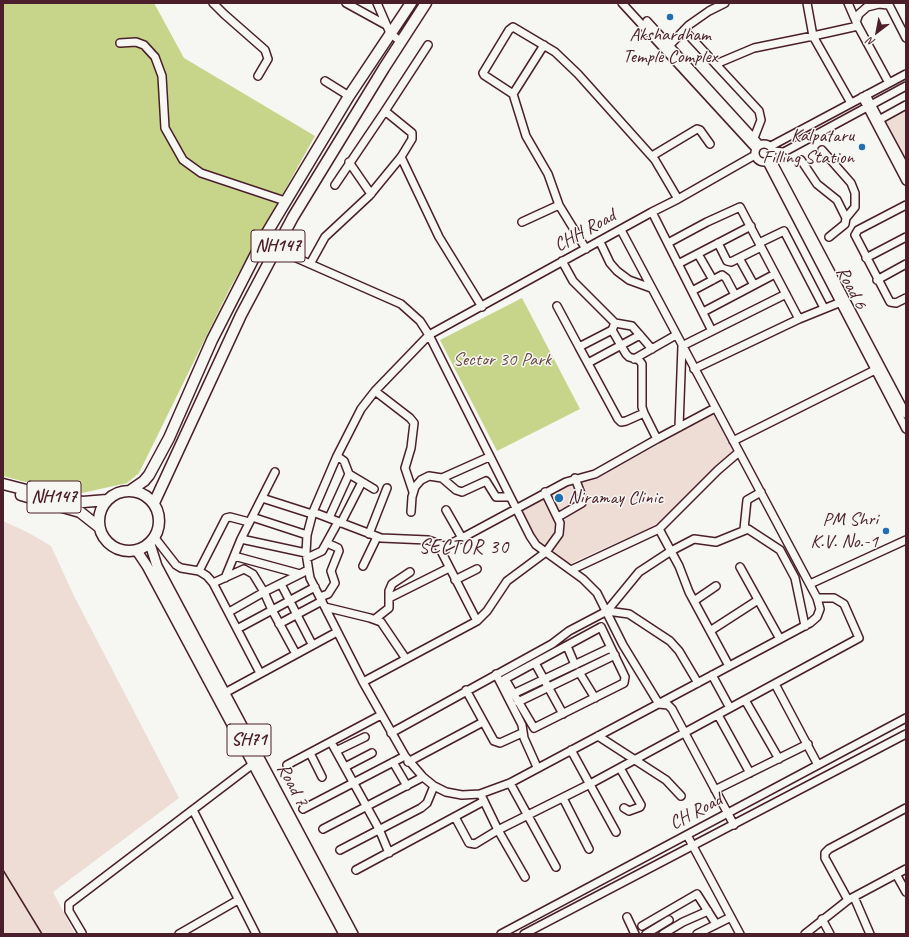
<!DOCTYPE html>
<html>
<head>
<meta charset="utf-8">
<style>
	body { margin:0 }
	#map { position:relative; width:909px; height:937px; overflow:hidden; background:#f6f6f2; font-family:Caveat,sans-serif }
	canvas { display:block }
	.frame { position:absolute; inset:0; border:4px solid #4a1f2b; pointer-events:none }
	.north { position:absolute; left:857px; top:12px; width:40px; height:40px; -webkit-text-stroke:3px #f6f6f2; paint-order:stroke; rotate:212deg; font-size:11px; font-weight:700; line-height:16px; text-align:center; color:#4a1f2b }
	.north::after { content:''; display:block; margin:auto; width:14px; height:18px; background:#4a1f2b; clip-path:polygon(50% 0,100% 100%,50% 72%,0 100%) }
</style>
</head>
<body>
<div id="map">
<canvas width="909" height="937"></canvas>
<div class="frame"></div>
<div class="north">N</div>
</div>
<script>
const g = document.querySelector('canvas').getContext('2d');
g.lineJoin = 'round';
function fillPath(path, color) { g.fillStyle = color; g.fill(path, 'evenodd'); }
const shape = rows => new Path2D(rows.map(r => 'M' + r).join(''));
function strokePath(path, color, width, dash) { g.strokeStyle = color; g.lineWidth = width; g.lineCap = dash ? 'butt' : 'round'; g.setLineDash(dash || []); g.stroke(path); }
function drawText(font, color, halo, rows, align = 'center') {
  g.font = font + ' Caveat,sans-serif'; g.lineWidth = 3; g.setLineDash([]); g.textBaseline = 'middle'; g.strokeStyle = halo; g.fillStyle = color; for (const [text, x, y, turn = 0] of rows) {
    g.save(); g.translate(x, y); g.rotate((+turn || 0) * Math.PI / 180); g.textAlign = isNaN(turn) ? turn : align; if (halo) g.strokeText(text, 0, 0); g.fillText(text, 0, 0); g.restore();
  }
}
fillPath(shape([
	[906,99,906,164,879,114],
	[714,414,735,449,666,517,654,526,569,564,539,543,520,510,567,485,594,480],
	[3,521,29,533,51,546,74,596,179,798,53,892,75,934,3,934]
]), '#edddd4');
fillPath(shape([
	[3,3,154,3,184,58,315,136,229,290,139,473,127,483,82,493,56,490,3,476],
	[522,298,580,409,497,451,440,340]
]), '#c6d589');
const minor = shape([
	[213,3,224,14,265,50,268,59,258,76],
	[346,3,386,25],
	[377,3,390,33,401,42],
	[622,3,756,149],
	[807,3,813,36,858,26],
	[848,3,858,26,889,83],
	[888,3,906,38],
	[647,21,760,145],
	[856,22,859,14,867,7,879,4,888,5],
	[684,30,759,111,761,120,754,138],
	[120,43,136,42,144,45,155,57,162,76,165,128,183,160,201,173,285,201],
	[667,48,689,25,709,11,725,3],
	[716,64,754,48,813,36,851,103],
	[325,81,349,96],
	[513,94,544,45],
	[866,95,906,169],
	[862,97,906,181],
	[385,111,428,45],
	[877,121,906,105],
	'755 153a9 9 0 1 1 18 0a9 9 0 1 1-18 0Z',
	[771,146,906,74],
	[822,150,851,183,855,193,855,207,846,218],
	[773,151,784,152,906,86],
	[652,156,697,129,700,130,710,144],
	[401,157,439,237,482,307],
	[771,159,906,414],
	[801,160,817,184,837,200,846,218,845,224,829,237],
	[349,162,371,194],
	[767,162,906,429],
	[559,205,548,174,526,136,513,94,484,75,483,73,509,30,513,27,555,52,578,74,655,160,678,199],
	[906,205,858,230,855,235,890,302,896,303,906,298],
	[652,212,712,331,682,346,679,427],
	[522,222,559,205,586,249],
	[621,230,817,598,820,609,817,617,810,623,510,783,480,794,462,795,446,792,434,786,423,777,405,756,363,682,310,578,306,553,307,535,313,512,337,456,361,409,375,391,429,335,652,212,678,199,755,155],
	[600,242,610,263,617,271,629,280,651,288],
	[668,243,707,222,740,207,799,319],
	[718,243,727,261,731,262,761,247],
	[759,243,784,231,824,308],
	[276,249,401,304,420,321,429,335,530,536,536,545,583,579,597,593,623,645,659,704,668,705,672,709,734,825],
	[698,254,713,280],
	[739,258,754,285],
	[866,258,906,237],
	[562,261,573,281,615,323,612,330,579,347,618,419,621,422,626,421,644,413,657,439,715,408],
	[310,264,325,237,369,196,401,157,412,139,412,133,385,111,335,185],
	[678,264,751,226],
	[877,280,906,264],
	[692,291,722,275,726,278,735,295],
	[557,306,579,347],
	[703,312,775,274],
	[615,323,632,326,652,349],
	[612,330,626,354,629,357,639,360,642,364,642,407,644,413],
	[712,331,786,294],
	[634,359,676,335],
	[588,363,640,335],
	[694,369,799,319,841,302],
	[375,391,410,418,414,423,411,448,405,468,413,492],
	[733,441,879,368],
	[349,474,374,489],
	[442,478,489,457],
	[262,498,312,514],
	[446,510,462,538],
	[313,512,381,538,428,540,434,542,438,545,477,621],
	[411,512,412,497,415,487,421,480,429,476,442,478,456,490,462,492,486,481,496,497,509,497],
	[252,517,307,535],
	[558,517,582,503,583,499,575,478],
	[329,518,349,474,344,461,337,456],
	[341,523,362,482],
	[659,529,679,566,689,592,729,666],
	[744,529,747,500,761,492],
	[369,534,387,488],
	[155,538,176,565,181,568,199,571,207,576,213,583,260,673],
	[241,539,306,553],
	[438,545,446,546,462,538,566,482,595,474,657,439],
	[234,556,300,574],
	[307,558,322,551,338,522],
	[363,566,377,537],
	[740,567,780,639],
	[571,570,659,529,718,470,739,452],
	[199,571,226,518,230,517,249,522],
	[225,578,241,539,275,472],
	[455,580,477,569],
	[213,583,244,569,253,574,264,592,229,612],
	[281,584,312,644],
	[810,584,906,540],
	[320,597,328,594,335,583,331,571,339,551,338,548,327,543],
	[389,598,449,568],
	[694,601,716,586],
	[325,607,370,618,381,622,406,659],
	[607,611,629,614,670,641,679,651,698,683],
	[375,619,389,608,389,591,392,584,410,572],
	[279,624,322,601],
	[601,627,625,677,624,683,534,728,505,679,601,627],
	[237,629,315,587],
	[710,631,758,600],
	[567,646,575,665],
	[296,654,272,610,264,592,308,570],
	[535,663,563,714],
	[579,672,595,698],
	[496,674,522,725,524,738,537,767],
	[712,675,730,708],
	[363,682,477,621,487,611,507,581,546,552,559,534,560,523,545,492],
	[775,684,818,765],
	[466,690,494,741,500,743,522,733],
	[513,694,610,648],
	[221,695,337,632],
	[745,700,779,759],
	[518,702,615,655],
	[718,715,750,773],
	[391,733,552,644,569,631,607,611,639,572,671,551,694,539,716,542,748,529,780,550,795,578,805,626],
	[598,736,666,780,681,796],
	[331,742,379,829,389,853],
	[571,750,616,832],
	[336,751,365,737],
	[310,753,322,777],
	[393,762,407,786],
	[408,762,483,722],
	[287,765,381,715],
	[345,767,372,753],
	[620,768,641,805,640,807,629,811,624,808],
	[510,783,556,867],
	[715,790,808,744],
	[482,797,498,830,525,877],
	[563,798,589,849],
	[303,809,405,756],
	[193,810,256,934],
	[455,817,469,843,475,844,498,830,590,784,859,638,844,604,834,598,817,598],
	[323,829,423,777],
	[687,835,740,934],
	[340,850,421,808,427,803,434,786],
	[356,870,484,801],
	[896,874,906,892],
	[854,897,870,934],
	[848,900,825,858,825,853,829,849,906,808],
	[627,917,635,934],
	[822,919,830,934],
	[642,926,697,894,716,924],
	[82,933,69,911,69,904,253,764],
	[179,934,238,900],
	[501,934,906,718],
	[524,934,906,734],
	[646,934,669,920],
	[663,934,683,922,708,911],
	[697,934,731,917],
	[805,934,848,900,906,869]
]);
const major = shape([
	[150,544,157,566,353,934],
	[137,551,147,566,344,934]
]);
const highway = shape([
	[3,484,61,499,83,502,107,500],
	[131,490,144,481,149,475,169,438,212,340,265,236,349,96,411,3],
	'99 521a30 30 0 1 1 60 0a30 30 0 1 1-60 0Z',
	[21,495,80,512,99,527],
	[154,503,241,315,293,217,384,68,426,3]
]);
strokePath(minor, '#4a1f2b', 10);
strokePath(major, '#4a1f2b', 12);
strokePath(highway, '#4a1f2b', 13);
strokePath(minor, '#f6f6f2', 7);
strokePath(major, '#f6f6f2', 9);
strokePath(highway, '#f6f6f2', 10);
strokePath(shape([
	[3,870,42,934]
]), '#4a1f2b', 1.5);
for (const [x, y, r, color] of [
	[670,17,4,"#1f6fb2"],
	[862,147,4,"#1f6fb2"],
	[559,498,5,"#1f6fb2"],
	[886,531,4,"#1f6fb2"]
]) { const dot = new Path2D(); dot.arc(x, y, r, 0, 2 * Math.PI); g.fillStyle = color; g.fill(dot); strokePath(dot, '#f6f6f2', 1.5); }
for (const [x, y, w] of [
	[278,246,54],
	[54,497,54],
	[249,740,44]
]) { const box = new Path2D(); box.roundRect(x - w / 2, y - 16, w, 32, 3); g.fillStyle = '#f6f6f2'; g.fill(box); strokePath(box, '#4a1f2b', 1); }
drawText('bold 18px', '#4a1f2b', null, [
	["NH147",278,246],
	["NH147",54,497],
	["SH71",249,740]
]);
drawText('19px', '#4a1f2b', '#f6f6f2', [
	["Akshardham",670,35,"center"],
	["Temple Complex",670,57,"center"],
	["Kalpataru",854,136],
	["Filling Station",854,158],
	["Niramay Clinic",568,498,"left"],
	["PM Shri",878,520],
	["K.V. No.-1",878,542]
], 'right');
drawText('19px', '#4a1f2b', '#f6f6f2', [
	["CHH Road",585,231,-29],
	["Road 6",851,288,62],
	["Road 7",292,785,62],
	["CH Road",696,812,-28]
]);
drawText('19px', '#694c42', '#f6f6f2', [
	["Sector 30 Park",502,360]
]);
g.letterSpacing = '1px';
drawText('20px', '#4a1f2b', '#f6f6f2', [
	["SECTOR 30",464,548]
]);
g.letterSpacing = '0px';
</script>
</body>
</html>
